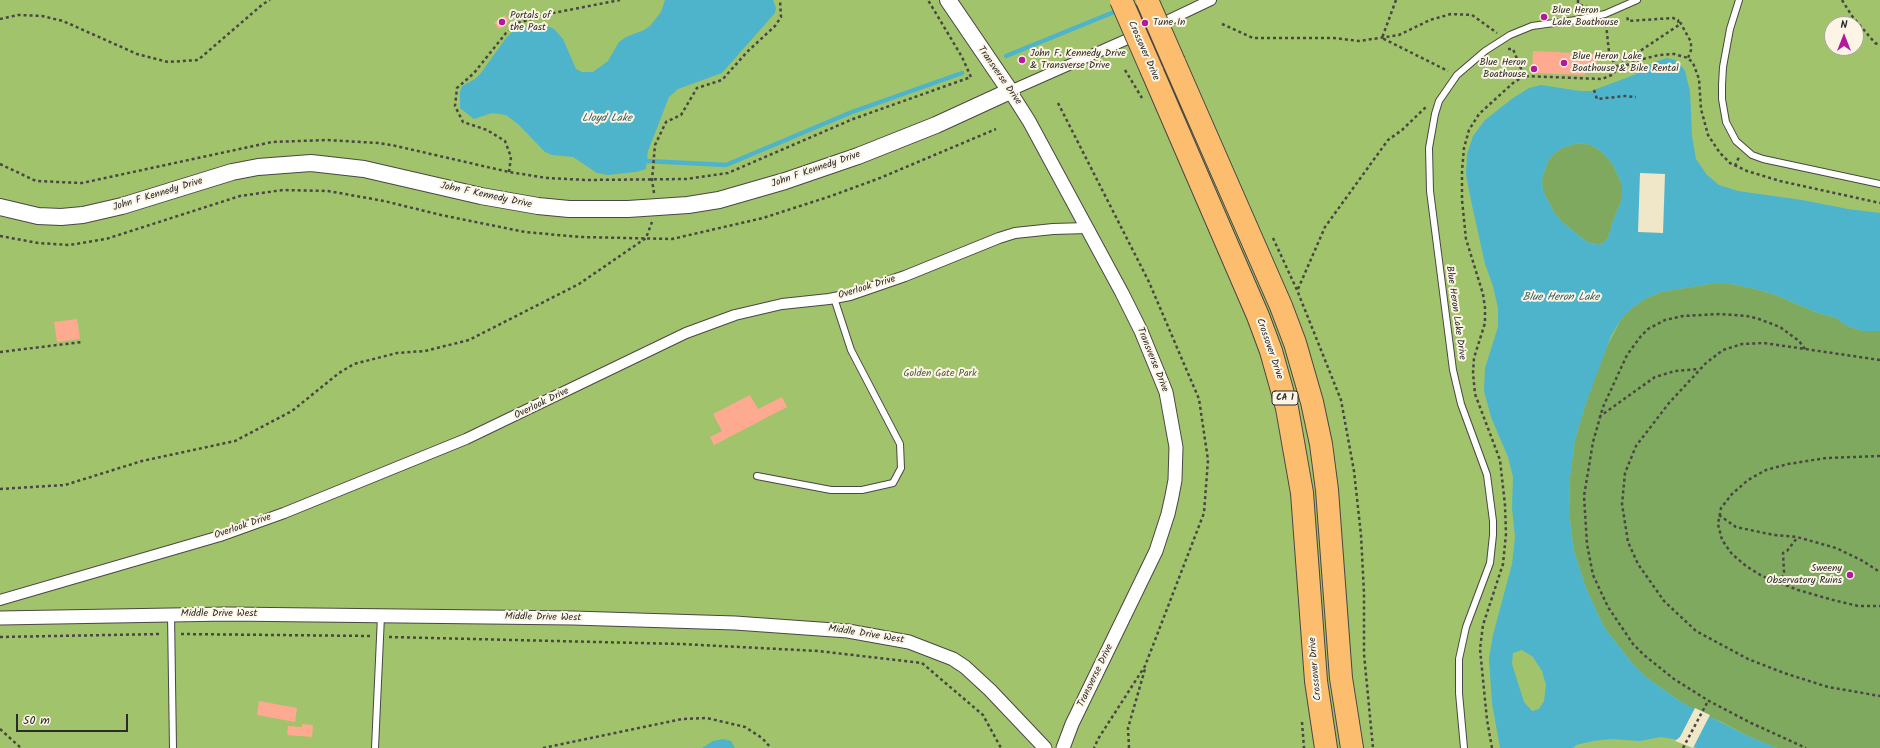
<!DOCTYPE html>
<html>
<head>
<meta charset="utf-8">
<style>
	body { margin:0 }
	#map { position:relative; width:1880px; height:748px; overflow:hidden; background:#f0e6c8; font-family:Kalam,sans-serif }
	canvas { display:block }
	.north { position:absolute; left:1824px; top:16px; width:40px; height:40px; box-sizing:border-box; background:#fcf5e5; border:1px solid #a8a49b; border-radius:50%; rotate:0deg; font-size:11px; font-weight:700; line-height:16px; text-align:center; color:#2b2b2b }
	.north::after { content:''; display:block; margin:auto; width:14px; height:18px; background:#b5179e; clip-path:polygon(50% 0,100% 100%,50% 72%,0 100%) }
	.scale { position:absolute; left:16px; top:714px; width:112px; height:18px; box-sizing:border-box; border:2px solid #2b2b2b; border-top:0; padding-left:5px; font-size:12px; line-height:14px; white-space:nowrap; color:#2b2b2b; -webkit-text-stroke:3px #fcf5e5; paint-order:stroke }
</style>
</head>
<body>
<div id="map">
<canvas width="1880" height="748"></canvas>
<div class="north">N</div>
<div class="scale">50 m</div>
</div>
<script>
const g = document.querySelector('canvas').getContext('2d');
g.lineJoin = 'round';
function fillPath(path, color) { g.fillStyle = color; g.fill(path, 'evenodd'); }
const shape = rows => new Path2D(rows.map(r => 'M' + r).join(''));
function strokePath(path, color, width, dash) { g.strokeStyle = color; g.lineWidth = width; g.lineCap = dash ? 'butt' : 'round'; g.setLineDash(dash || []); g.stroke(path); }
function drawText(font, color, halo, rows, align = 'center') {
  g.font = font + ' Kalam,sans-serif'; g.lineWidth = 4; g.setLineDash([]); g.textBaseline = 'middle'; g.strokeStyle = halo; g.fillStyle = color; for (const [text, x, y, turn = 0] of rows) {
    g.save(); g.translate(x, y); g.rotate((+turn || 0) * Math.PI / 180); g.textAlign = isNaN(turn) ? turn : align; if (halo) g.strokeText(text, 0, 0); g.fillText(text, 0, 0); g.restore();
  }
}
fillPath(shape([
	[0,0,1880,0,1880,748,0,748],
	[1832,24,1856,24,1856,48,1832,48]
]), '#a1c36c');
fillPath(shape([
	[1578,143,1591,145,1602,152,1612,163,1622,184,1622,199,1613,221,1608,238,1600,245,1587,242,1561,221,1554,212,1543,191,1542,179,1548,161,1554,154,1562,148],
	[1710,284,1731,284,1751,288,1773,294,1815,312,1836,318,1847,326,1863,331,1880,331,1880,748,1777,748,1750,737,1722,722,1691,709,1646,677,1632,663,1604,627,1586,588,1574,551,1569,513,1570,478,1575,440,1585,406,1604,352,1622,318,1632,308,1645,299,1661,292]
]), '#80a960');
fillPath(shape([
	[665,0,773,0,776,8,775,13,722,73,678,89,669,97,648,151,646,169,636,172,608,175,597,173,573,157,552,155,545,152,519,125,506,115,492,113,474,119,460,108,460,92,462,86,475,79,481,73,506,38,514,30,520,27,532,26,547,26,554,29,563,39,576,69,582,72,593,72,608,61,619,42,626,37,644,30,650,26,661,12],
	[1667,58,1678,61,1685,71,1690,91,1692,136,1696,159,1707,175,1719,185,1738,191,1802,200,1848,209,1880,213,1880,331,1863,331,1847,326,1836,318,1815,312,1773,294,1751,288,1731,284,1710,284,1661,292,1645,299,1632,308,1622,318,1611,336,1585,406,1575,440,1570,478,1569,513,1574,551,1586,588,1604,627,1632,663,1646,677,1681,702,1750,737,1777,748,1697,748,1679,740,1661,737,1640,741,1611,739,1593,741,1576,745,1573,748,1500,748,1492,703,1489,658,1493,635,1512,564,1515,537,1512,508,1513,477,1508,457,1491,417,1484,391,1485,368,1498,327,1498,308,1493,286,1485,264,1472,205,1466,175,1467,154,1473,136,1485,120,1513,98,1529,88,1541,85,1580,91,1591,91,1634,75,1654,62],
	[1578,143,1591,145,1602,152,1612,163,1622,184,1622,199,1613,221,1608,238,1600,245,1587,242,1561,221,1554,212,1543,191,1542,179,1548,161,1554,154,1562,148],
	[1522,650,1533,657,1542,671,1546,685,1544,701,1539,709,1532,711,1524,702,1512,664,1513,653],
	[723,739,731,741,735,748,702,748,713,741]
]), '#4eb4cc');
fillPath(shape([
	[1640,173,1665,174,1663,233,1638,232],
	[1695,708,1710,715,1693,748,1675,741,1680,737]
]), '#f0e6c8');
strokePath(shape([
	[1006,56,1119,10],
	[647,161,726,165,852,112,962,73]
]), '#4eb4cc', 4.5);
fillPath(shape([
	[505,15,509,21,499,29,494,23],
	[1533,51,1597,54,1596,72,1585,71,1585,75,1532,73],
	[77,319,80,339,57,342,54,322],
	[750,395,758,409,782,397,787,407,714,445,710,437,722,431,713,414],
	[259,701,297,708,295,722,257,715],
	[302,724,313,725,312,737,287,735,288,726,302,727]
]), '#fdaa90');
const service = shape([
	[1739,0,1730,29,1723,67,1722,85,1722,99,1726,122,1736,141,1752,155,1763,159,1880,184],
	[757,476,831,490,862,490,893,483,901,468,900,444,851,350,834,298],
	[171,614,173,748],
	[375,748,381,616],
	[1464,748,1459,693,1459,659,1466,627,1490,563,1493,535,1493,521,1487,475,1461,404,1453,370,1430,191,1429,148,1435,114,1439,101,1457,75,1485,51,1510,35,1532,26,1576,20,1605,14,1637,0]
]);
const pedestrian = shape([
	[1010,91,1148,30,1211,0],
	[0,600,220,536,284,513,466,439,686,333,735,315,782,304,829,299,850,295,905,276,999,238,1015,233,1053,229,1087,228]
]);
const minor = shape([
	[1010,91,1029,121,1122,293,1141,331,1166,392,1176,447,1175,480,1172,496,1168,514,1156,551,1072,724,1063,748],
	[0,618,228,614,573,618,735,623,848,631,909,642,953,659,965,667,990,690,1045,748]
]);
const tertiary = shape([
	[0,207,38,216,61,217,83,215,122,206,232,172,258,167,311,163,364,169,481,196,538,206,569,209,628,209,688,205,719,200,785,181,858,156,936,125,1010,91,948,0]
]);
const trunk = shape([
	[1174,62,1281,306,1295,343,1312,402,1321,444,1327,490,1341,678,1352,748],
	[1152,71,1258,316,1271,351,1287,408,1302,493,1316,681,1326,748]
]);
strokePath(service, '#494743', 8);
strokePath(pedestrian, '#494743', 12);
strokePath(minor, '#494743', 15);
strokePath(tertiary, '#494743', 18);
strokePath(trunk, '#494743', 24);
strokePath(shape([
	[1396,0,1382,38,1448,71],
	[1578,0,1578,4,1587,7],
	[1842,0,1852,16,1875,43,1880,45],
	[0,19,18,15,42,16,63,21,137,54,168,62,198,60,263,4,270,0],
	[1680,22,1691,42,1691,50,1688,58],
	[1222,24,1253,38,1334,38,1359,41,1399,35,1430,20,1451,14,1472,15,1497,33],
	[1508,49,1513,49,1524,76,1602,79,1614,74,1616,67,1609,52,1606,24],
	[1616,67,1679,25,1678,20,1673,18,1628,21,1627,16],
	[1125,70,1142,98],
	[1615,70,1639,60,1659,55,1674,54,1688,58,1693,63,1699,79,1701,109,1708,135,1720,153,1730,163,1747,171,1780,181,1880,203],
	[1594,90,1597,99,1625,96,1636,97],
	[1058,103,1149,282,1199,399,1208,460,1204,513,1145,666,1098,739,1094,748],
	[0,164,36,181,82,183,272,142,327,140,378,143,396,146,509,172,547,178,587,180,686,179,728,173,853,119,971,77,962,57,928,0],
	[1735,166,1739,157],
	[509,172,511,157,505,141,487,130,463,122,455,106,457,88,474,73,506,33,518,23,548,14,620,0],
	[654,193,652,180,655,145,666,122,681,115,697,88,722,80,747,52,775,26,781,17,780,0],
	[0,236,38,243,69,245,106,239,240,196,283,190,328,191,384,201,441,215,525,232,580,237,672,239,763,218,831,196,880,178,996,129],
	[1273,238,1297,290,1341,400,1354,471,1361,535,1364,593,1364,654,1373,748],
	[1298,289,1325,227,1388,140,1402,130,1427,106],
	[1805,349,1799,341,1780,327,1759,319,1747,316,1720,314,1683,316,1665,320,1648,329,1641,336,1627,355,1603,407,1593,442,1584,496,1587,544,1593,575,1608,607,1633,644,1644,655,1674,679,1709,701,1751,723,1806,748],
	[0,352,82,342],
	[1880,360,1764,343,1742,344,1723,350,1706,363,1669,403,1636,446,1625,473,1622,504,1628,542,1638,564,1664,601,1696,631,1748,659,1784,673,1828,687,1880,696],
	[1599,417,1655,377,1675,371,1698,369],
	[1880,456,1826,458,1788,464,1766,470,1748,480,1732,494,1721,508,1718,524,1722,540,1732,554,1746,566,1762,576,1798,590,1833,600,1858,606,1880,606],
	[0,489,65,485,142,461,235,441,292,411,339,373,354,364,397,353,425,351,469,340,579,284,646,238,652,222],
	[1719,515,1736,527,1774,535,1797,537,1836,548,1861,560,1880,572],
	[1780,584,1784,572,1783,553,1787,551,1797,538],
	[181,634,370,636],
	[0,637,162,634],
	[389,637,681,644,818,651,922,663,983,715,1001,748],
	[1302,722,1304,748],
	[0,729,21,748],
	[543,748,682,719,707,718,745,727,762,738,771,748],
	[1129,748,1128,728,1145,669],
	[1492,748,1487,720,1480,649,1483,625,1503,564,1506,534,1505,505,1500,460,1475,394,1473,373,1474,358,1485,323,1485,308,1483,294,1466,239,1462,200,1462,171,1464,148,1469,130,1479,114,1513,83,1524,76],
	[1683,748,1708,701]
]), '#494743', 2.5, [3, 3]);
strokePath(service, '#fff', 6);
strokePath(pedestrian, '#fff', 10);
strokePath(minor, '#fff', 13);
strokePath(tertiary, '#fff', 16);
strokePath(trunk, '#fcbd6f', 22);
const trunkBridge = shape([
	[1121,0,1152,71],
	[1147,0,1174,62]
]);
strokePath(trunkBridge, '#494743', 24, []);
strokePath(trunkBridge, '#fcbd6f', 22);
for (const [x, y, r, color] of [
	[1544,17,4,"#b5179e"],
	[502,22,4,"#b5179e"],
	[1145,23,4,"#b5179e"],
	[1022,60,4,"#b5179e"],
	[1564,63,4,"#b5179e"],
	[1534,69,4,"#b5179e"],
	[1850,575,4,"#b5179e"]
]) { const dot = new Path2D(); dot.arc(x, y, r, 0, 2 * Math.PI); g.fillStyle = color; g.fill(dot); strokePath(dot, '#fcf5e5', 1.5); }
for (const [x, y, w] of [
	[1285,398,26]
]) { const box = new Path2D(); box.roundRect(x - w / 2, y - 7, w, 14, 3); g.fillStyle = '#fcf5e5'; g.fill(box); strokePath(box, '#2b2b2b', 1); }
drawText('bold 9px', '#2b2b2b', null, [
	["CA 1",1285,398]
]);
drawText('10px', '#2b2b2b', '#fcf5e5', [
	["Blue Heron",1552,11],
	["Lake Boathouse",1552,23],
	["Portals of",510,16],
	["the Past",510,28],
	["Tune In",1153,23],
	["John F. Kennedy Drive",1030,54],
	["& Transverse Drive",1030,66],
	["Blue Heron Lake",1572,57],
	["Boathouse & Bike Rental",1572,69],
	["Blue Heron",1526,63,"right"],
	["Boathouse",1526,75,"right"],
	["Sweeny",1842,569,"right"],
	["Observatory Ruins",1842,581,"right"]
], 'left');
drawText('10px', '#2b2b2b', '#fcf5e5', [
	["Crossover Drive",1143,51,66],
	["Transverse Drive",999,76,55],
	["John F Kennedy Drive",816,170,-19],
	["John F Kennedy Drive",158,195,-17],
	["John F Kennedy Drive",486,196,12],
	["Overlook Drive",867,288,-17],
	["Blue Heron Lake Drive",1455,313,82],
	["Crossover Drive",1269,349,71],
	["Transverse Drive",1152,360,68],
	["Overlook Drive",542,404,-26],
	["Overlook Drive",243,527,-19],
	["Middle Drive West",219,614],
	["Middle Drive West",543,618,1],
	["Middle Drive West",866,635,9],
	["Crossover Drive",1316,669,-95],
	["Transverse Drive",1096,676,-64]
]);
drawText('10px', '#4e593e', '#fcf5e5', [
	["Golden Gate Park",940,374]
]);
drawText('italic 11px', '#375b63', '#fcf5e5', [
	["Lloyd Lake",607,119],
	["Blue Heron Lake",1561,298]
]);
</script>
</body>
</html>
